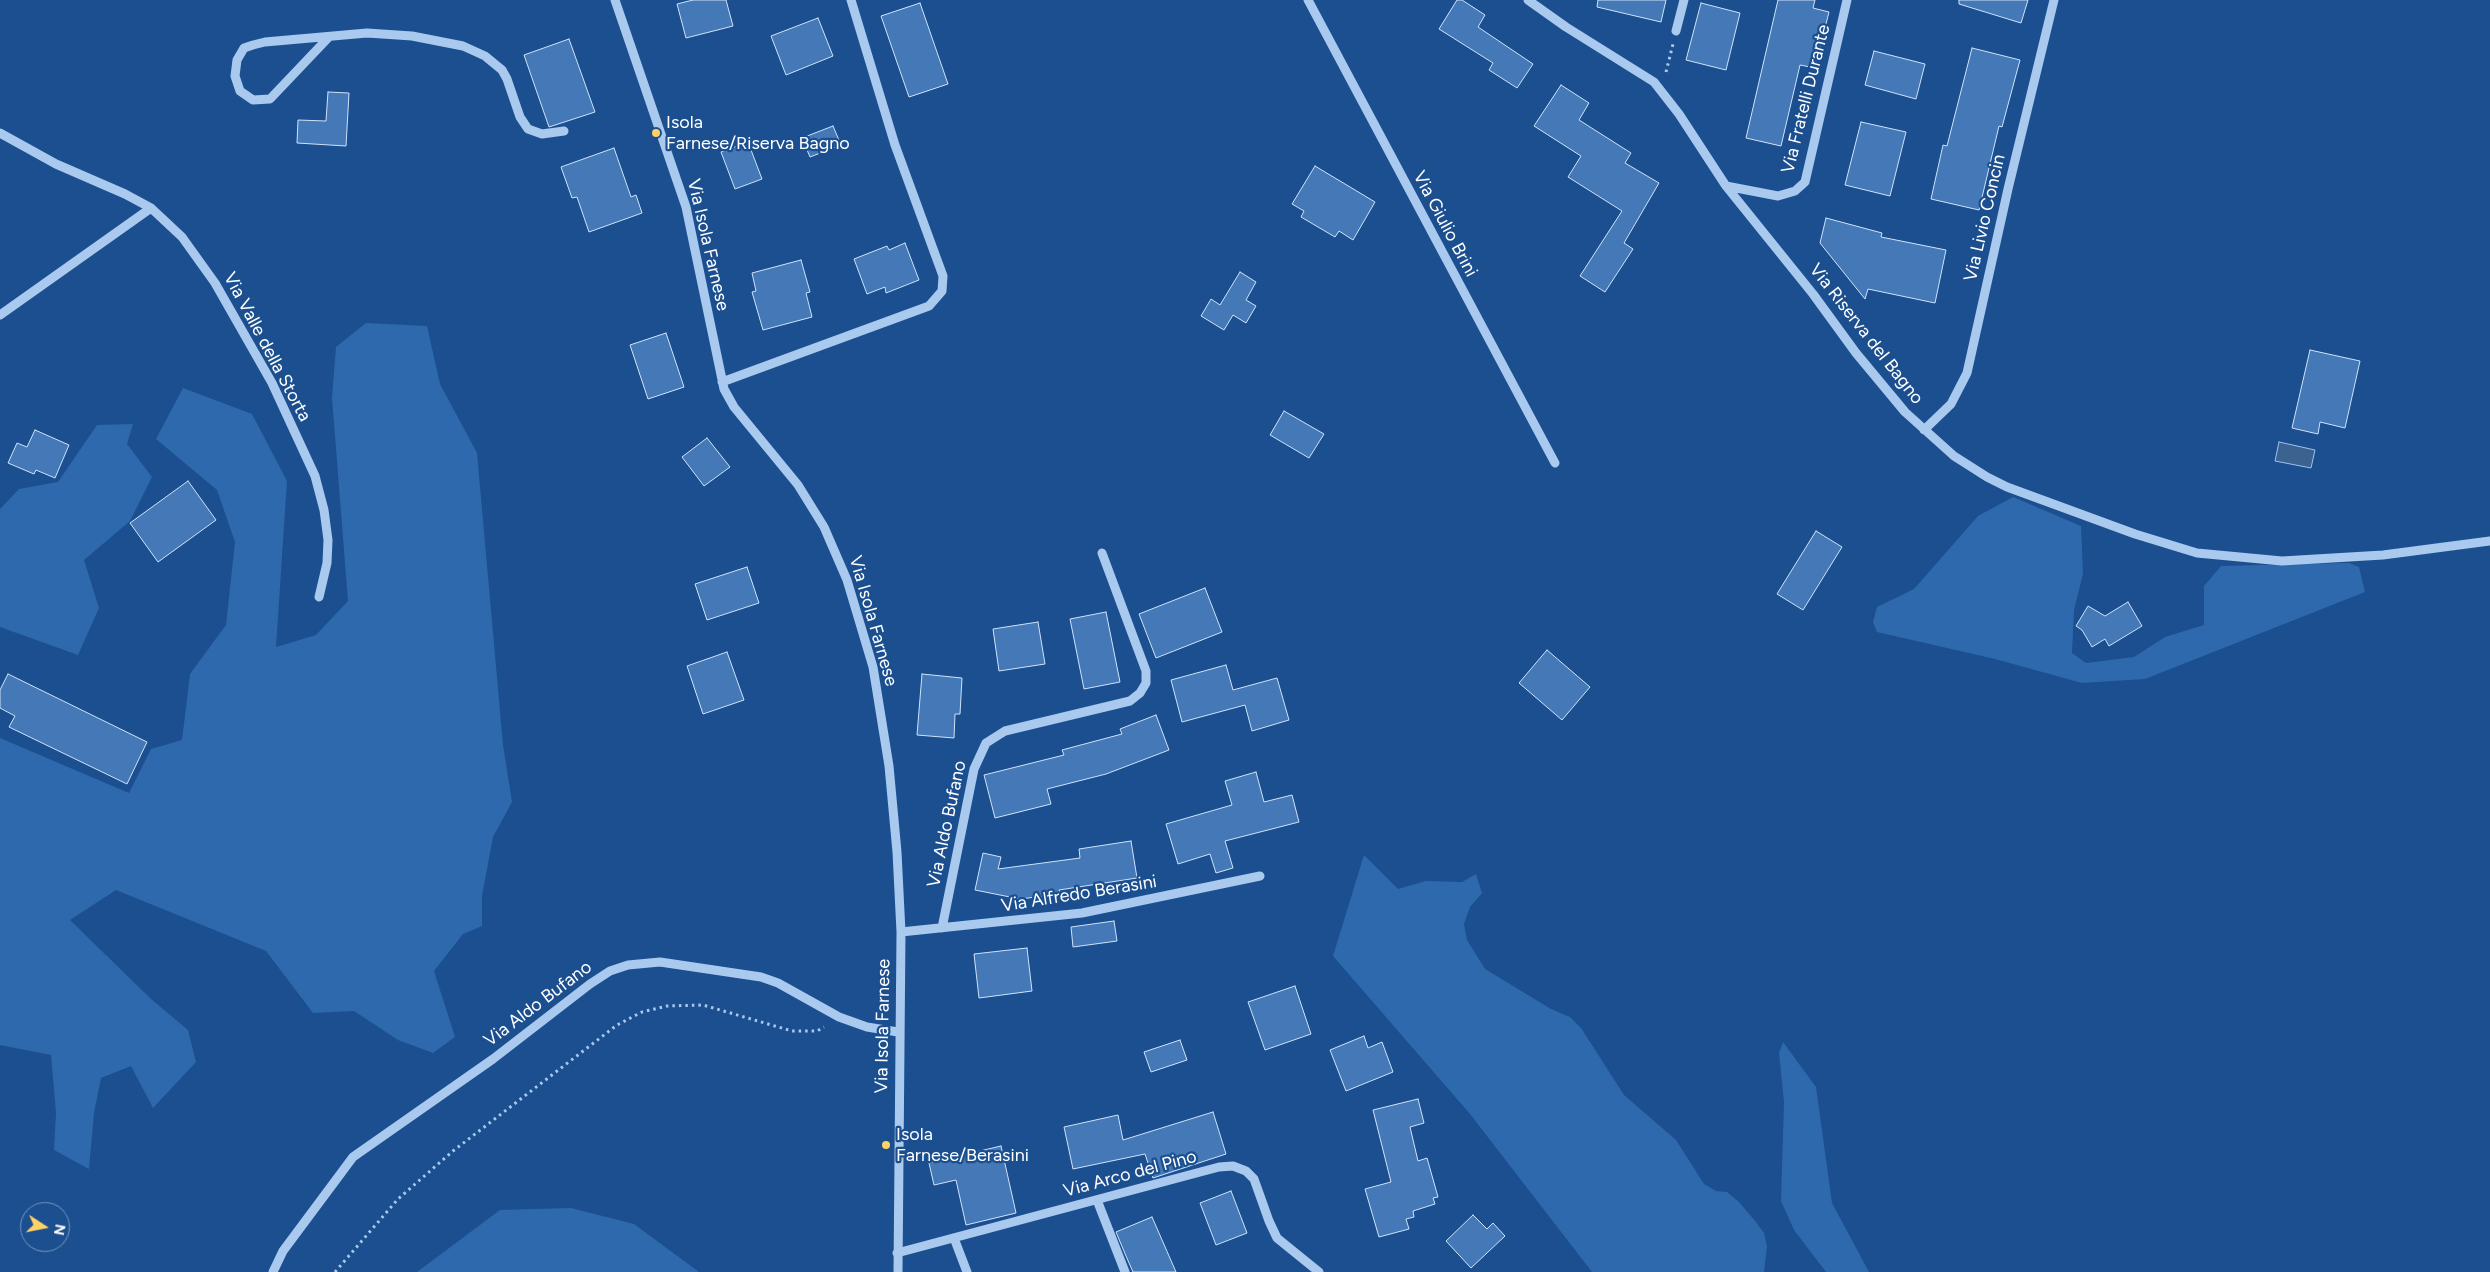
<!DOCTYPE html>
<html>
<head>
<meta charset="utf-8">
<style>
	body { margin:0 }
	#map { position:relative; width:2490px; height:1272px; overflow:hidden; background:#1b4f8f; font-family:Figtree,sans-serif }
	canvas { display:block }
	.north { position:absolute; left:20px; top:1202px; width:50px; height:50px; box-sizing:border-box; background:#1b4f8f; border:1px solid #7695bc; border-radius:50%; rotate:101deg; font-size:14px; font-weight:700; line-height:20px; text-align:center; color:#fff }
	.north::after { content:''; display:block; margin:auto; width:18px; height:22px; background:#ffd166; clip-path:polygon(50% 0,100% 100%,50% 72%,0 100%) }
</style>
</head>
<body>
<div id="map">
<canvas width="2490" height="1272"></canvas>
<div class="north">N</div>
</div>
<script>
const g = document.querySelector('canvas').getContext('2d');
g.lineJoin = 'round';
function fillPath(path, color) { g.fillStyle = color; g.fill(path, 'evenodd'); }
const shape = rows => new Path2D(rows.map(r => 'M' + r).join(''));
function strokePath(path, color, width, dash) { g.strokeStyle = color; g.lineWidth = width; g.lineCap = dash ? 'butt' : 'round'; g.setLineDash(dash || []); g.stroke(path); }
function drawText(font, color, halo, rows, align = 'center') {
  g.font = font + ' Figtree,sans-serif'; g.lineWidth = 4.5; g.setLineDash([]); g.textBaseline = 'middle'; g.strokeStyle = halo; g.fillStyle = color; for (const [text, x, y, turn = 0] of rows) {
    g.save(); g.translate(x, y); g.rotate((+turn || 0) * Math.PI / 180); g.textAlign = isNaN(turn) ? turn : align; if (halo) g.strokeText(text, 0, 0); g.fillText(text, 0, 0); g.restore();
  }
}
fillPath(shape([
	[366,323,427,326,440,384,477,453,503,745,512,802,493,837,482,896,482,926,463,934,434,971,455,1037,433,1053,398,1040,354,1011,313,1013,266,951,116,890,70,920,151,999,188,1030,196,1062,153,1108,131,1066,101,1078,94,1113,89,1169,54,1150,56,1113,51,1055,0,1045,0,738,129,793,151,749,182,740,190,674,226,625,235,542,217,490,156,439,183,388,252,414,287,481,276,647,316,635,348,601,332,398,336,347],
	[133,424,127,444,152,477,130,521,84,560,99,608,78,655,0,627,0,509,19,489,58,482,97,425],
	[2013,497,2081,526,2083,574,2074,610,2072,653,2086,663,2134,657,2165,637,2204,625,2204,586,2221,566,2349,563,2359,567,2365,592,2145,679,2082,683,1995,659,1877,632,1873,622,1877,607,1914,589,1978,516],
	[1364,855,1398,889,1426,881,1462,882,1476,874,1482,893,1470,907,1464,924,1467,940,1485,969,1551,1009,1570,1017,1581,1028,1624,1095,1676,1140,1704,1184,1716,1191,1727,1192,1739,1202,1756,1222,1764,1233,1767,1246,1764,1272,1592,1272,1470,1114,1333,956],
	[1783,1042,1816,1087,1832,1203,1869,1272,1826,1272,1794,1230,1781,1201,1784,1102,1779,1053],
	[571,1208,634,1224,699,1272,417,1272,500,1210]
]), '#2e69ad');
const water = shape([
	[2279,442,2315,450,2311,468,2275,461,2279,442]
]);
fillPath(water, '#3c6290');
strokePath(water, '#9cc4f0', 1);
const building = shape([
	[693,0,726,0,733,26,686,38,677,4,693,0],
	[1457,0,1462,0,1485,15,1478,27,1533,64,1517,88,1489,70,1493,63,1439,29,1457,0],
	[1598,0,1666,0,1661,22,1597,7,1598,0],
	[1778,0,1815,0,1813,8,1829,12,1815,68,1800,65,1781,146,1746,138,1778,0],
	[1959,0,2028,0,2021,23,1959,4,1959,0],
	[920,3,948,84,909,97,881,16,920,3],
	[1701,3,1740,13,1726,70,1686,60,1701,3],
	[818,18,833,56,786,75,771,36,818,18],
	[569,39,595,112,549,127,524,55,569,39],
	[1972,48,2020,60,2002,127,1999,126,1979,210,1931,199,1943,145,1947,146,1972,48],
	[1874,51,1925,64,1916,99,1865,85,1874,51],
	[1561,85,1589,103,1579,120,1631,153,1625,163,1659,183,1624,243,1633,249,1605,292,1580,276,1622,211,1568,177,1581,156,1534,126,1561,85],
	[328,92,349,93,346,146,297,143,298,120,326,121,328,92],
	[1861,122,1906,132,1890,196,1845,185,1861,122],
	[833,126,841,145,810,157,802,138,833,126],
	[748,142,762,179,735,189,721,152,748,142],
	[614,148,631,197,636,195,642,213,589,232,577,197,572,198,561,167,614,148],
	[1315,166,1375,202,1353,240,1339,231,1335,237,1301,217,1304,211,1292,204,1315,166],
	[1826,218,1882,233,1881,237,1946,250,1935,303,1868,289,1865,299,1820,243,1826,218],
	[905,243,919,280,886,293,885,287,867,294,854,259,887,246,889,250,905,243],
	[801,260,810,292,806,293,812,317,763,330,752,292,756,291,752,273,801,260],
	[1240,272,1256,282,1246,300,1256,306,1246,323,1233,315,1224,330,1201,316,1211,299,1220,305,1240,272],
	[666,333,684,387,648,399,630,345,666,333],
	[2310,350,2360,361,2345,428,2320,422,2318,434,2292,428,2310,350],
	[1284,411,1324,434,1309,458,1270,435,1284,411],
	[35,430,69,445,55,478,36,470,34,474,8,463,17,443,27,447,35,430],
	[707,438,730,467,704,486,682,457,707,438],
	[188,481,216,520,158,562,130,523,188,481],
	[1816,531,1842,547,1803,610,1777,594,1816,531],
	[747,567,759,603,707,620,695,584,747,567],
	[1205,588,1222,632,1156,658,1139,614,1205,588],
	[2128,602,2142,626,2109,646,2105,639,2092,647,2082,630,2076,626,2088,606,2105,616,2128,602],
	[1106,612,1120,682,1084,689,1070,619,1106,612],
	[1038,622,1045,664,999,671,993,629,1038,622],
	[1547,650,1590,687,1562,720,1519,683,1547,650],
	[727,652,744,700,703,714,687,666,727,652],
	[1226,665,1233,690,1277,678,1289,720,1252,731,1245,705,1182,722,1171,680,1226,665],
	[8,674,147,742,127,784,9,727,15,716,0,708,0,690,8,674],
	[922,674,962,678,960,714,955,714,954,738,917,735,922,674],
	[1156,715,1169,750,1106,774,1047,789,1051,804,995,818,984,775,1064,755,1062,750,1122,734,1120,729,1156,715],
	[1256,772,1264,802,1292,795,1299,822,1225,841,1233,868,1216,873,1210,854,1178,864,1166,824,1232,805,1225,781,1256,772],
	[1131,841,1137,878,1059,890,1060,894,1020,899,975,890,983,853,1001,857,998,869,1080,858,1079,849,1131,841],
	[1114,921,1117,941,1073,947,1071,927,1114,921],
	[1027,948,1032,991,979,998,974,954,1027,948],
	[1295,986,1311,1034,1265,1050,1248,1002,1295,986],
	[1364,1036,1368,1048,1382,1042,1393,1072,1346,1091,1330,1050,1364,1036],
	[1180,1040,1187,1060,1151,1072,1144,1052,1180,1040],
	[1418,1099,1424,1123,1410,1127,1418,1161,1427,1158,1438,1197,1433,1198,1435,1204,1413,1211,1414,1217,1406,1219,1409,1229,1379,1237,1365,1189,1391,1182,1373,1110,1418,1099],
	[1213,1112,1226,1154,1153,1178,1145,1154,1073,1169,1064,1127,1118,1115,1123,1140,1213,1112],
	[1001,1146,1016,1213,966,1225,956,1180,934,1185,929,1163,1001,1146],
	[1231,1191,1247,1233,1216,1245,1200,1203,1231,1191],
	[1473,1215,1487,1229,1493,1223,1505,1236,1471,1268,1446,1241,1473,1215],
	[1152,1217,1176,1272,1133,1272,1126,1256,1116,1232,1152,1217]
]);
fillPath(building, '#4478b7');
strokePath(building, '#cfe3fa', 1);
strokePath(shape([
	[1666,72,1673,44],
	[335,1272,398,1199,453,1151,617,1025,642,1012,667,1006,703,1005,792,1031,817,1031,824,1027]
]), '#a9c9ee', 3, [2.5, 4]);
strokePath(shape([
	[615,0,686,207,724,389,734,407,798,485,824,527,847,580,873,667,889,766,897,852,901,932,898,1272],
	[1308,0,1555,463],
	[1528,0,1566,27,1654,82,1679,114,1726,186,1813,294,1856,353,1905,412,1954,456,1987,477,2007,487,2135,534,2197,553,2282,561,2383,555,2490,541],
	[1676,31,1684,0],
	[328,38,270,99,253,100,240,91,235,76,237,60,244,48,253,45,265,42,367,33,412,36,463,46,485,56,502,70,507,79,520,117,528,129,542,134,564,131],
	[0,133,56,164,125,194,151,208,182,237,215,283,272,383,315,476,324,510,328,540,327,563,319,597],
	[1726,186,1778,196,1795,191,1805,182,1847,0],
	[0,315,151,208],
	[722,382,929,306,942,291,943,276,895,145,851,0],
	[1924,430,1951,404,1967,373,2008,189,2054,0],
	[942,928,974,769,986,743,1005,731,1130,701,1140,693,1146,683,1146,671,1102,553],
	[901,932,1082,913,1260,876],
	[1097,1200,1125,1272],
	[954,1238,967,1272],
	[897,1253,1219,1167,1233,1166,1246,1171,1254,1179,1269,1221,1277,1238,1319,1272],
	[273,1272,283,1251,353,1157,493,1059,590,984,610,971,628,965,660,962,761,977,778,983,839,1017,867,1027,898,1032]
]), '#a9c9ee', 9);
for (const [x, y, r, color] of [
	[656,133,5,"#ffd166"],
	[886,1145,5,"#ffd166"]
]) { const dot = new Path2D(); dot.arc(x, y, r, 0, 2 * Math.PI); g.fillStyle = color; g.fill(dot); strokePath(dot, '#1b4f8f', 2); }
drawText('18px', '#fff', '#1b4f8f', [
	["Via Fratelli Durante",1806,99,-76],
	["Via Livio Concin",1985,218,-77],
	["Via Giulio Brini",1445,224,62],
	["Via Isola Farnese",708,245,77],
	["Via Riserva del Bagno",1866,334,52],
	["Via Valle della Storta",267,347,62],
	["Via Isola Farnese",873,621,74],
	["Via Aldo Bufano",947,824,-78],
	["Via Alfredo Berasini",1079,894,-9],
	["Via Aldo Bufano",538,1004,-37],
	["Via Isola Farnese",883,1026,-89],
	["Via Arco del Pino",1130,1174,-15]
]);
drawText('18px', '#fff', '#1b4f8f', [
	["Isola",666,123],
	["Farnese/Riserva Bagno",666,144],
	["Isola",896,1135],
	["Farnese/Berasini",896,1156]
], 'left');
</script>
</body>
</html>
